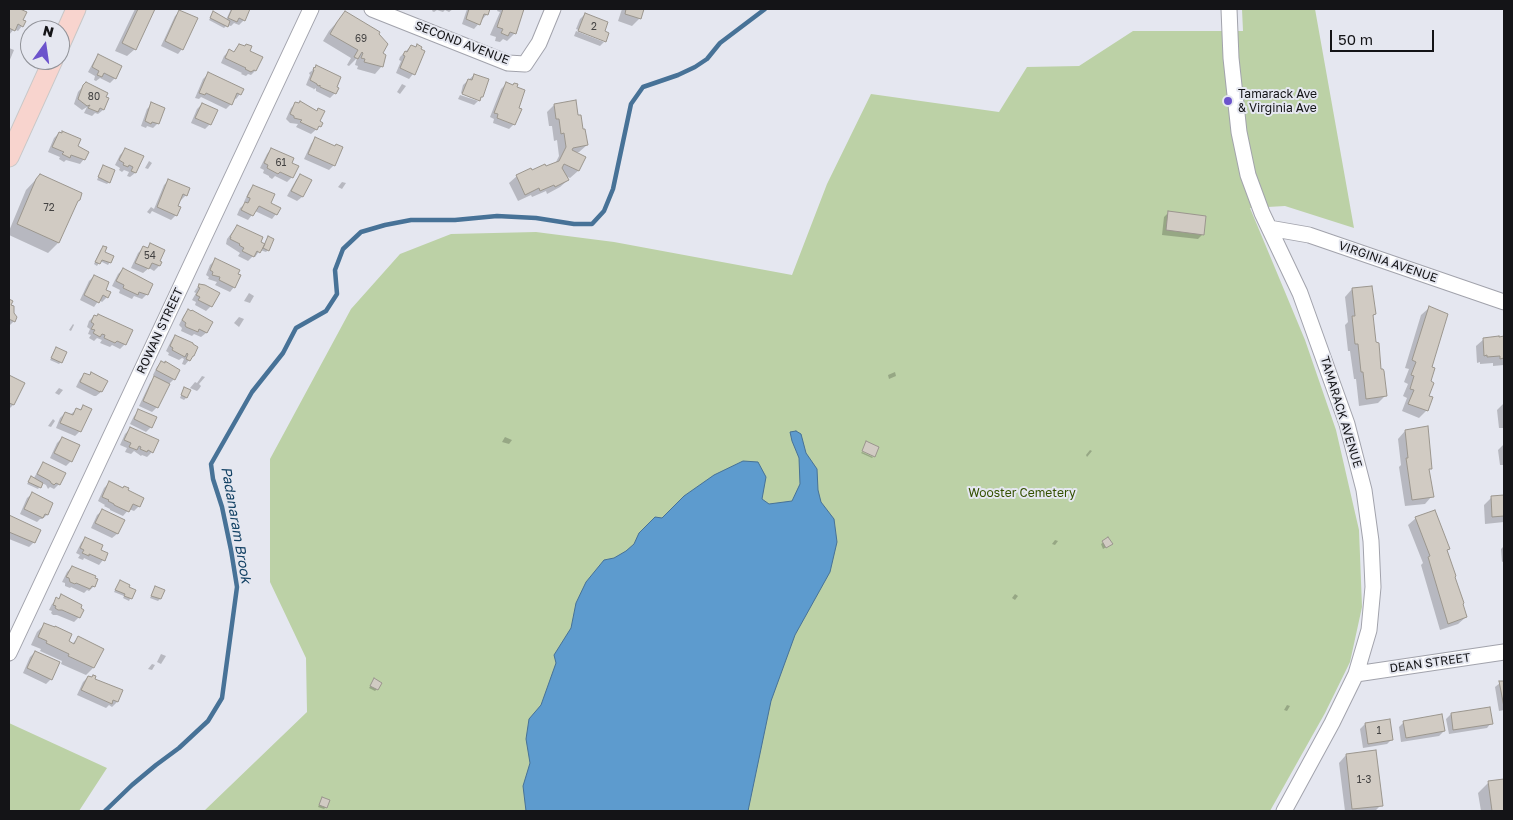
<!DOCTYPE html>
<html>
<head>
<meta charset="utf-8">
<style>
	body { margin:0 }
	#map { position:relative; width:1513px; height:820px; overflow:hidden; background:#e5e7f0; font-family:"Golos Text",sans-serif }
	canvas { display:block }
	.frame { position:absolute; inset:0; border:10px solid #141417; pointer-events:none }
	.north { position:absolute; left:20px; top:20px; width:50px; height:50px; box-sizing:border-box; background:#e5e7f0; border:1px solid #919399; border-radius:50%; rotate:14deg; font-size:14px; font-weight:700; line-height:20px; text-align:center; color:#141417 }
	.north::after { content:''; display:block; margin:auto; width:18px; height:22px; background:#6c53cc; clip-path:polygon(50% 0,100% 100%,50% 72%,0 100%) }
	.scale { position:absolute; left:1330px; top:30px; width:104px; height:22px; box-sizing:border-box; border:2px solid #141417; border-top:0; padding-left:6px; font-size:15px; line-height:18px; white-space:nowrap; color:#141417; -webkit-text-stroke:4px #e5e7f0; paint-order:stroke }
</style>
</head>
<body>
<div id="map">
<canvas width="1513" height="820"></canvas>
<div class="frame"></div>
<div class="north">N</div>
<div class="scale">50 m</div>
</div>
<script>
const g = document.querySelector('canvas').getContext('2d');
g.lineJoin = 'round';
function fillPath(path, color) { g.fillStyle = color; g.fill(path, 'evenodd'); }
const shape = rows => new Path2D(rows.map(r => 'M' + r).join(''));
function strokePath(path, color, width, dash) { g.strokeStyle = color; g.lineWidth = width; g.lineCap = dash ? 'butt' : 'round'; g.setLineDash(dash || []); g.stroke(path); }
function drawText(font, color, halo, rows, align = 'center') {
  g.font = font + ' "Golos Text",sans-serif'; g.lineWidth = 4; g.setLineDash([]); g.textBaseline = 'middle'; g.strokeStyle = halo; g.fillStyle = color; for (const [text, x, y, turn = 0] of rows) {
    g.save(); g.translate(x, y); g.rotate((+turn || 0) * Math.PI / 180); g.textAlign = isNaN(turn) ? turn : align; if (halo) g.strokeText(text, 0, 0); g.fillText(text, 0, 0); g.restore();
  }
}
fillPath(shape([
	[1242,9,1315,9,1354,228,1285,206,1250,208,1305,340,1336,430,1359,530,1362,607,1350,662,1325,713,1270,811,204,811,307,712,306,658,270,582,270,459,351,309,400,254,451,234,536,232,614,242,792,275,827,184,871,94,999,112,1027,67,1079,66,1133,31,1243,31],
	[9,723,107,768,79,811,9,811]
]), '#bcd1a6');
const water = shape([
	[796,431,801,434,806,453,817,469,818,490,821,502,834,519,837,542,830,572,795,635,771,701,748,811,526,811,523,786,530,763,526,739,529,719,541,705,556,663,554,655,571,628,576,603,586,582,604,560,614,558,626,551,634,544,639,533,655,517,662,518,684,496,714,475,743,461,758,462,766,477,762,499,769,504,792,501,800,484,799,458,792,441,790,432,796,431]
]);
fillPath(water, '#5d9bce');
strokePath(water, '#477297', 1);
fillPath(shape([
	[9,9,18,9,22,26,18,31,14,29,9,35],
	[135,9,154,9,135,49,127,56,115,51],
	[231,9,249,9,244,20,239,25,234,23,231,26,227,25,224,28,209,20,213,13,226,20],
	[433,9,453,9,449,12,445,10,443,12,437,10,434,12,432,11],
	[467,9,488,10,487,14,474,29,462,24],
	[498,9,522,10,515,33,507,41,503,39,500,42,495,41,496,37,490,35,500,12,497,11],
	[622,9,645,9,642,12,640,18,632,26,618,21],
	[180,11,182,49,178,54,161,46,175,16],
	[345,13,382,53,382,66,375,74,357,69,358,66,355,65,357,58,349,66,347,65,351,58,323,41,329,31],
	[585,14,603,32,605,41,604,42,604,40,576,29,580,19],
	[576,31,604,42,600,46,574,36],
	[239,45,249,51,255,71,251,75,248,74,246,76,241,74,242,73,221,63,224,56,229,51,233,53],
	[411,46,424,52,413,74,409,79,396,73,401,61,399,60,400,57],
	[9,48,14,50,9,62],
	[99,56,115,78,110,83,100,78,96,81,94,80,95,76,88,72,94,61],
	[314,69,335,93,330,98,316,91,316,88,313,90,314,89,306,85,310,75,309,73],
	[208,74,240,94,236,99,234,98,231,104,226,109,201,97,199,99,195,98,203,79],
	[474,75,482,97,479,99,461,93,463,85],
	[86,83,107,99,103,110,98,114,95,113,92,116,84,113,87,107,82,110,74,104,78,92],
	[402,84,406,86,400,94,397,92],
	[506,84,514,124,509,129,493,123,494,119,490,117,501,89],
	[460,95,478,101,474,105,458,99],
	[296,103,319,122,320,126,311,134,296,127,298,124,290,123,286,119,291,108],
	[152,104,158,123,153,128,147,126,146,128,141,126,147,109],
	[202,104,210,124,205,129,191,123,197,109],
	[554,105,577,117,587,145,579,152,575,153,584,158,578,171,570,178,565,176,568,180,560,187,547,194,546,191,532,197,531,195,518,201,509,183,517,176,546,168,555,164,559,156,557,140,554,141,552,126,549,126,547,112],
	[63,132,77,147,84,159,80,164,66,160,64,162,59,159,60,157,48,152,54,138,59,133,61,134],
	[315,139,334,165,329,170,304,159,311,144],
	[271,149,291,163,292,177,287,182,275,176,272,179,269,177,269,176,263,173,264,170,260,168,267,154],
	[125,150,142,157,135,173,130,177,127,176,129,172,124,170,122,172,119,170,120,168,115,165,120,155],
	[149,161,152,163,148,169,145,168],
	[103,166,109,182,107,184,97,180],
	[40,175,76,202,58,243,48,253,9,235,9,231,26,190],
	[300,175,310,180,302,197,297,201,287,196,296,180],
	[169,180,186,195,181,200,179,199,177,206,176,215,171,220,152,211,150,214,147,212,151,207,154,209,164,185],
	[342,182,346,183,342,189,338,187],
	[254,186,269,203,276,214,272,219,255,211,248,220,237,215,240,208,246,203,244,202,249,191],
	[1169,212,1202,235,1198,239,1162,235,1164,217],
	[237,226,264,245,266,240,268,250,266,252,260,250,255,257,253,256,248,261,238,256,240,253,226,244,227,239],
	[150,245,158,262,160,263,159,266,154,271,149,268,143,273,131,268,138,253,143,248,146,249],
	[101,249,103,253,113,257,108,265,100,261,97,266,94,264],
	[215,260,234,287,230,292,215,285,217,282,208,279,209,277,206,275,210,265],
	[123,269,147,294,142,299,134,296,132,299,119,293,120,290,112,286,118,274],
	[94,276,107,297,102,302,99,300,94,307,80,300,89,281],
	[199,285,211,306,206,311,195,305,196,302,192,300,196,293,194,292],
	[1352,289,1375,314,1372,317,1380,371,1386,395,1378,403,1359,406,1356,379,1354,379,1350,351,1348,351,1345,325,1348,322,1345,297],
	[249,293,254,296,250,303,244,301],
	[9,300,11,301,10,306,14,321,9,326],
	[1429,308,1430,368,1427,410,1419,418,1402,411,1407,398,1403,396,1408,384,1404,382,1409,369,1405,368,1421,315],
	[189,311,211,322,206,333,201,337,194,334,192,336,181,331,182,328,179,325,184,315],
	[94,316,125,344,120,349,112,345,110,347,100,343,102,340,97,338,94,341,89,338,91,335,88,334,90,329,87,327,89,321],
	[239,317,244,319,239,327,234,323],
	[73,324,74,325,71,331,69,330],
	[175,336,192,344,189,360,185,365,182,364,184,359,182,358,179,360,168,355,169,353,166,351,171,341],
	[1498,338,1504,338,1504,365,1493,366,1493,363,1480,364,1480,362,1477,363,1476,346,1484,339],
	[55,351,61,362,59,364,50,360],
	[161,362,174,379,169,384,157,407,152,412,139,406,150,383,156,377,153,375,157,367],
	[895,372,896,376,889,379,888,375],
	[85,374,101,392,96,396,94,396,76,387,80,379],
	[202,376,205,377,199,384,201,386,199,389,197,391,190,388,195,382,197,383],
	[9,377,23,383,13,405,9,409],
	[59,388,63,390,59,395,55,393],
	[183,391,186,398,184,400,180,398],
	[1504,403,1504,428,1499,428,1497,410],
	[83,406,80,431,75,436,56,428,60,418,65,413,71,414,76,410,79,411],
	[139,411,151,427,146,432,130,424,134,416],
	[53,419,55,421,51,427,48,426],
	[130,429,152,452,147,457,142,455,141,456,134,451,131,454,125,452,127,448,120,445,125,434],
	[1405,431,1431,468,1428,470,1432,496,1425,504,1405,506,1399,467,1401,465,1398,439],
	[505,437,512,440,509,444,502,442],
	[62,438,71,461,66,466,50,458,57,443],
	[1504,444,1504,465,1500,465,1498,450],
	[1090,450,1092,451,1087,457,1086,455],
	[862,452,873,457,872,458,861,453],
	[43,464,64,474,59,484,54,489,50,487,48,489,46,485,42,483,38,489,27,484,30,479,34,478,39,469],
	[109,483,139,506,134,511,129,509,123,516,110,510,110,509,104,506,105,505,98,501,104,488],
	[32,494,52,504,47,515,42,519,40,519,37,522,20,514,27,498],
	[1504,497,1504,522,1485,524,1484,505,1491,498],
	[102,511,123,520,117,534,112,538,91,528,97,515],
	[9,516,34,542,29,547,9,539],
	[1416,518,1448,549,1446,551,1466,617,1458,624,1440,630,1421,565,1423,563,1408,525],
	[85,538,99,551,103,560,99,565,84,558,83,560,78,558,80,555,76,553,81,543],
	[1108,539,1111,544,1103,549,1101,544],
	[1055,540,1058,541,1055,545,1052,544],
	[1504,546,1504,561,1502,562,1501,549],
	[72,567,94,586,89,591,87,590,84,593,71,587,70,588,65,586,65,583,62,582,67,572],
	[120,581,128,587,134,590,129,601,123,598,124,596,114,592],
	[155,588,160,599,158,601,150,598],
	[1015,594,1018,596,1015,600,1012,598],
	[62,595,79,617,74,622,57,615,53,615,51,613,52,611,49,610,52,604],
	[45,624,72,644,78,638,102,649,93,668,86,675,61,664,62,661,40,651,41,649,31,645,37,632],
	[35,652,51,679,46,684,23,673,30,657],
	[161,654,166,656,161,664,157,662],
	[152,664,155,665,152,670,148,669],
	[88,677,122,691,117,702,112,707,109,705,106,708,77,695,83,682],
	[374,680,377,689,375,691,369,688],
	[1504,682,1504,710,1499,711,1495,687,1500,683],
	[1287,705,1290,706,1287,711,1284,710],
	[1451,714,1491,723,1487,728,1449,734,1446,719],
	[1389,720,1392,739,1387,744,1363,748,1360,729,1365,724],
	[1404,722,1444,731,1439,736,1401,742,1399,727],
	[1346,755,1381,805,1375,811,1345,811,1339,763],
	[1504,780,1504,811,1481,811,1478,793,1488,783],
	[322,798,326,807,324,809,318,807]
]), '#0003');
strokePath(shape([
	[105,811,132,785,156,765,179,748,208,721,222,698,237,587,231,550,222,507,213,479,211,464,252,392,283,353,296,328,326,311,337,294,335,270,343,249,361,232,385,225,411,220,455,220,497,216,536,218,574,224,592,224,604,211,613,189,631,104,643,87,678,75,695,67,707,59,720,43,765,9]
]), '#477297', 4.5);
const building = shape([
	[9,9,20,9,27,12,23,20,26,21,23,27,18,24,15,31,9,28,9,9],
	[138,9,155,9,136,50,122,43,138,9],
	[232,9,250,9,245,21,239,18,237,22,228,18,232,9],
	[469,9,490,9,488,15,484,14,480,25,466,19,469,9],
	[503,9,524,9,516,34,510,32,508,36,501,33,503,29,497,27,503,9],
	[626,9,644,9,641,19,625,14,626,9],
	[179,10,198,18,183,50,165,41,179,10],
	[213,11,230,21,228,27,210,18,213,11],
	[345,11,380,32,379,34,388,44,383,53,386,55,383,67,364,62,365,59,361,58,363,53,362,52,358,59,354,57,358,50,330,34,337,22,345,11],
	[585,13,608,22,605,31,609,33,606,42,578,31,585,13],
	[239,44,245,46,246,44,252,46,250,51,263,57,256,71,254,70,251,72,245,69,246,68,225,58,229,49,234,52,239,44],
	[417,44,422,47,421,49,425,51,415,75,400,68,405,56,403,55,405,51,407,52,411,45,416,47,417,44],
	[98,54,122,66,116,79,104,73,102,77,97,75,99,71,92,67,98,54],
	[316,65,341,77,337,87,339,88,336,94,320,87,320,85,319,86,317,85,317,84,310,80,314,70,313,70,314,67,315,68,316,65],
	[208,72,244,89,241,95,237,93,232,105,206,93,205,95,199,93,208,72],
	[474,74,489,79,483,97,481,97,480,101,462,94,468,79,472,80,474,74],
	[86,82,108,93,106,97,109,98,104,110,100,108,98,112,88,108,90,105,87,106,78,99,83,85,86,82],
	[506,82,513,85,514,83,518,84,517,87,525,90,519,108,522,109,515,125,497,118,498,114,494,113,506,82],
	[576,100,578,115,581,115,583,129,585,129,588,145,573,148,572,150,586,157,579,171,564,164,562,168,569,180,555,187,554,185,540,191,539,188,525,195,516,175,531,168,532,170,545,164,546,166,559,161,566,147,564,133,561,134,559,119,556,119,554,104,576,100],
	[300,101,317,111,318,108,325,111,320,121,323,123,321,127,319,126,317,130,300,122,302,120,294,118,294,116,290,114,295,102,299,103,300,101],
	[151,102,165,108,159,124,152,122,151,124,145,121,151,102],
	[202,103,218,110,211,125,195,118,202,103],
	[62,131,81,139,78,146,89,152,85,160,71,155,70,158,62,154,64,152,52,147,59,132,62,133,62,131],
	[315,137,335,146,336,144,343,147,335,166,308,154,315,137],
	[125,148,144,156,136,173,131,171,133,167,129,165,128,167,123,165,124,163,119,160,125,148],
	[271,148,294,158,292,163,299,166,293,178,280,172,278,174,267,168,268,165,264,163,271,148],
	[103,165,115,170,110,183,98,177,103,165],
	[40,174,82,193,80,200,78,201,59,243,17,224,36,179,40,174],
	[300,174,312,180,303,197,291,191,300,174],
	[168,179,190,188,187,196,183,194,178,206,181,207,177,216,157,207,168,179],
	[253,185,275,194,271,203,281,208,277,215,259,206,253,216,241,210,245,202,248,203,250,199,250,198,247,197,253,185],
	[1168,211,1206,216,1204,235,1166,230,1168,211],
	[237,225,263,237,261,242,265,244,260,253,257,251,254,257,242,251,244,248,239,245,240,244,230,239,231,237,230,237,237,225],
	[268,236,274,239,269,251,263,248,268,236],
	[150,243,165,250,160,261,162,262,160,266,152,263,149,269,135,263,143,246,148,248,150,243],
	[103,246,107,247,105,252,114,256,111,263,102,260,100,264,95,262,103,246],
	[215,258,240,270,238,274,241,275,235,288,219,280,220,277,212,275,213,272,210,270,215,258],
	[123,268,153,284,148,295,139,292,138,295,123,288,124,285,116,281,123,268],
	[94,275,109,282,106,290,111,292,108,298,103,295,99,303,84,295,94,275],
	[199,284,205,285,220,293,212,307,198,300,200,297,196,295,200,288,198,287,199,284],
	[1372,286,1376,314,1373,315,1376,342,1379,343,1381,369,1383,369,1384,371,1387,396,1366,399,1363,372,1361,372,1358,344,1355,344,1352,316,1355,316,1352,288,1372,286],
	[9,299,13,301,11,305,14,306,14,313,17,317,15,322,9,319,9,299],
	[1429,306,1448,314,1432,367,1435,368,1431,381,1434,383,1429,396,1433,397,1428,411,1408,404,1414,390,1410,389,1414,376,1411,375,1416,362,1412,360,1429,306],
	[188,309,191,311,192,310,213,322,207,333,199,329,198,332,186,327,185,325,186,323,182,320,188,309],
	[98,314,133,330,126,345,117,341,115,343,104,338,105,335,102,334,100,337,93,333,95,330,91,329,94,324,91,322,94,315,97,316,98,314],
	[175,335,193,343,193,344,198,347,194,356,193,356,190,361,186,359,188,354,187,353,185,357,172,350,173,348,170,346,175,335],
	[1499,336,1499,337,1504,336,1504,358,1500,359,1500,356,1487,357,1487,355,1484,356,1483,338,1499,336],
	[56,347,67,352,62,363,51,358,56,347],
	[161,361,165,363,165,361,180,370,175,380,156,370,161,361],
	[91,372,108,381,102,392,100,391,100,392,80,382,84,373,90,375,91,372],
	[9,375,25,383,14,405,9,403,9,375],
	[154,376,170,384,158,408,143,401,154,376],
	[184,387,191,390,187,398,181,395,184,387],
	[83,405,92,409,81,432,60,423,65,412,73,415,76,408,81,410,83,405],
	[138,409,157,417,152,428,134,419,138,409],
	[1428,426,1432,469,1429,469,1434,497,1412,500,1406,458,1408,458,1405,430,1428,426],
	[130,427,159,440,153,453,148,450,147,452,140,449,141,447,139,446,137,450,129,447,131,443,124,440,130,427],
	[62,437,80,445,72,462,54,453,62,437],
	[866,441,879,447,875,457,862,451,866,441],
	[43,462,66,473,60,485,56,483,54,485,51,483,50,481,37,474,43,462],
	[31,476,43,483,41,488,28,482,31,476],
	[109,481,123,488,124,486,129,488,128,490,144,498,140,507,133,504,129,512,114,505,114,504,108,501,109,500,102,497,109,481],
	[32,492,53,503,48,515,45,514,43,518,24,509,32,492],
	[1504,495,1504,516,1492,517,1491,496,1504,495],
	[102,509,125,520,118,534,95,523,102,509],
	[1435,510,1450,549,1447,550,1456,576,1455,577,1464,603,1463,604,1467,617,1448,624,1428,557,1430,556,1415,517,1435,510],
	[9,515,41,530,35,543,9,532,9,515],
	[85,537,103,545,101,550,108,553,105,561,89,554,89,556,82,553,84,550,80,548,85,537],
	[1108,537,1113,544,1106,548,1102,541,1108,537],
	[72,566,96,576,95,578,98,579,95,587,92,586,90,589,76,583,75,584,70,582,69,578,66,577,72,566],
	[120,580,130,585,129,587,136,590,132,599,124,596,125,594,115,590,120,580],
	[155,586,165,590,161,599,151,596,155,586],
	[61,594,82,605,81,608,84,610,80,618,62,610,58,610,55,608,56,606,53,605,56,597,59,599,61,594],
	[44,623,55,627,55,626,72,634,69,641,74,644,78,636,104,649,94,668,68,656,69,654,46,643,47,641,38,637,44,623],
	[35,651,60,662,52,680,27,668,35,651],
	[93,675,96,676,95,679,123,690,118,702,113,700,112,704,81,690,88,676,92,677,93,675],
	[374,678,382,683,378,690,370,686,374,678],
	[1499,681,1504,681,1504,707,1499,681],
	[1490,707,1493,724,1453,730,1451,713,1490,707],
	[1442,714,1445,731,1406,738,1403,721,1442,714],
	[1390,719,1393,740,1368,744,1365,723,1390,719],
	[1376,750,1383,806,1352,809,1346,754,1376,750],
	[1504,779,1504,811,1492,811,1488,781,1504,779],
	[322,797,330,800,327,808,319,805,322,797]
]);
fillPath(building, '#d1cbc3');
strokePath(building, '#9b968e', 1);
const minor = shape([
	[372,9,508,63,525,64,539,43,553,9],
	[1229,9,1231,58,1239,132,1248,175,1262,213,1300,293,1347,424,1364,490,1371,541,1373,587,1369,630,1356,674,1332,723,1284,811],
	[1269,228,1309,235,1504,302],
	[9,653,311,9],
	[1356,674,1504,652]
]);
const major = shape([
	[60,45,76,9],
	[9,157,53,60]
]);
strokePath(minor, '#a2a3ac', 17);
strokePath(major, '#c7c7c7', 21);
strokePath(minor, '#fff', 15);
strokePath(major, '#f8d4ce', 19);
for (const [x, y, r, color] of [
	[1228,101,5,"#6c53cc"]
]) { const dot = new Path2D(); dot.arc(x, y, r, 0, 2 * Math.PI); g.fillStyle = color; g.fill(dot); strokePath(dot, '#e5e7f0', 2); }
drawText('10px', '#434242', null, [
	["2",594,27],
	["69",361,39],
	["80",94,97],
	["61",281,163],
	["72",49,208],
	["54",150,256],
	["1",1379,731],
	["1-3",1364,780]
]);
drawText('12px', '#141417', '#e5e7f0', [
	["SECOND AVENUE",462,43,21],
	["VIRGINIA AVENUE",1388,262,19],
	["ROWAN STREET",160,331,-65],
	["TAMARACK AVENUE",1341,412,73],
	["DEAN STREET",1430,663,-8]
]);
drawText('12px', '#141417', '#e5e7f0', [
	["Tamarack Ave",1238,94],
	["& Virginia Ave",1238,108]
], 'left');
drawText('12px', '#345000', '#e5e7f0', [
	["Wooster Cemetery",1022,493]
]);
drawText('italic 14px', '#124164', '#e5e7f0', [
	["Padanaram Brook",236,525,80]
]);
</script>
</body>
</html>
